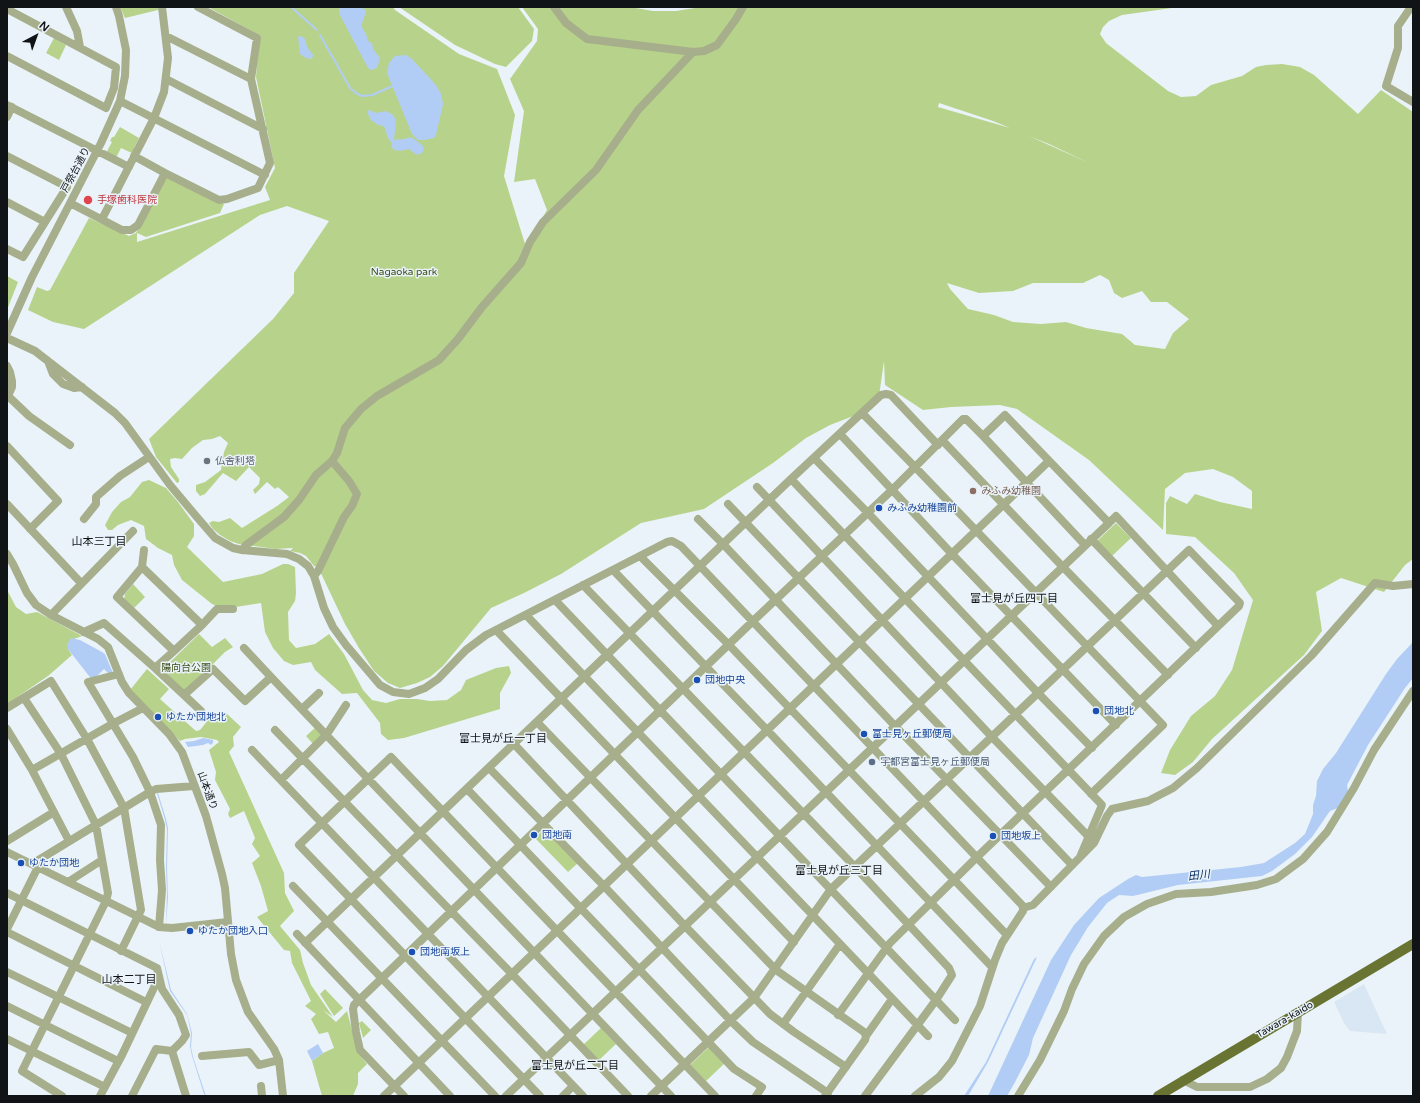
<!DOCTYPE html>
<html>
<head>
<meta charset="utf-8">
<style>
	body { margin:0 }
	#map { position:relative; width:1420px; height:1103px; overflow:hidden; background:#eaf3f9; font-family:"Varela Round",sans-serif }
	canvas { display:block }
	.frame { position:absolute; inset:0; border:8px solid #111417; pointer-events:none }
	.north { position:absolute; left:16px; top:16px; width:40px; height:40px; -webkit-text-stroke:3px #eaf3f9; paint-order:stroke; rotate:41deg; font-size:11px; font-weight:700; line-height:16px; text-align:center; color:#111417 }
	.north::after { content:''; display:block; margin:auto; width:14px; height:18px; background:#111417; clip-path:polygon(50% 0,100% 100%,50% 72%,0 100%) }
</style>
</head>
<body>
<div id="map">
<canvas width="1420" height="1103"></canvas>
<div class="frame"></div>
<div class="north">N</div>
</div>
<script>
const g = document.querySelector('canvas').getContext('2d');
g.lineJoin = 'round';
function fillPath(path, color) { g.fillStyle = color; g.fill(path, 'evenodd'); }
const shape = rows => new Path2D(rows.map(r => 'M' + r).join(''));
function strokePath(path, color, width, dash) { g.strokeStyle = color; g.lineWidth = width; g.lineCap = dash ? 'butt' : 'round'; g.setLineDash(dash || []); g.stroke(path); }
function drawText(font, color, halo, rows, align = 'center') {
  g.font = font + ' "Varela Round","Noto Sans JP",sans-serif'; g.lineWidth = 3; g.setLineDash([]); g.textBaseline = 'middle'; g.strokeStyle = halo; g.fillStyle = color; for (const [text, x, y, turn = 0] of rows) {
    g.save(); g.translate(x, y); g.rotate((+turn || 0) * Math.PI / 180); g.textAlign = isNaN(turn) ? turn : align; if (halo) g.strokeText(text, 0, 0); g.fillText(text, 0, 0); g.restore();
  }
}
fillPath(shape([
	[1364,984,1387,1034,1350,1031,1344,1023,1334,1002]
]), '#d8e7f3');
fillPath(shape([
	[120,7,159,7,158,10,125,18],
	[208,7,393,7,395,10,459,54,497,69,515,115,504,176,525,244,519,258,547,210,535,179,514,182,524,111,510,79,537,41,538,29,522,7,630,7,653,11,676,11,701,7,1179,7,1122,15,1109,21,1103,27,1100,34,1106,43,1168,91,1181,97,1196,96,1211,85,1242,76,1256,67,1266,65,1282,64,1300,67,1314,75,1358,114,1381,90,1413,112,1413,559,1405,565,1384,592,1341,578,1316,592,1322,631,1304,655,1212,739,1193,762,1175,775,1161,773,1170,750,1191,716,1215,696,1232,670,1253,600,1234,573,1195,537,1166,534,1166,503,1170,496,1187,504,1195,494,1220,502,1252,509,1252,491,1233,477,1213,469,1185,473,1165,489,1163,530,1089,460,1017,409,1000,405,951,407,923,410,885,385,884,361,879,396,856,415,830,425,806,438,773,463,704,509,641,523,561,574,524,593,491,608,443,666,430,677,417,683,400,688,388,683,374,671,359,648,345,624,318,567,314,566,306,556,300,553,290,551,293,548,276,549,239,544,230,541,220,535,213,529,209,523,213,521,219,522,230,518,242,528,277,506,289,497,278,487,275,489,267,482,255,494,253,490,259,484,260,478,249,467,236,481,223,473,205,494,200,496,196,491,196,485,205,482,221,470,224,452,228,443,220,436,212,439,203,440,192,448,182,459,175,458,170,459,171,467,179,479,179,482,177,483,156,457,149,439,273,319,294,293,294,273,329,221,287,206,260,215,84,329,53,322,28,310,37,287,47,291,50,290,89,218,129,236,136,233,167,175,224,204,220,213,146,237,137,233,137,242,270,200,265,187,275,168,256,77,259,35],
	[939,103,993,121,1010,128,938,107],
	[1029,136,1049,144,1089,163],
	[1100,275,1109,280,1114,293,1122,298,1142,291,1151,302,1167,302,1189,319,1173,333,1165,349,1135,345,1122,334,1086,328,1066,322,1041,324,1013,322,994,315,968,309,950,289,947,283,979,293,1013,291,1033,283,1083,283],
	[399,7,518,7,534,29,532,41,506,67,495,64,455,45],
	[54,38,66,45,59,60,46,53],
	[120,127,139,138,134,148,134,154,121,148,114,162,106,153,112,142,110,141,112,137,114,137],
	[7,276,18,282,7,310],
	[149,480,166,488,178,502,194,524,194,536,187,547,223,582,262,574,283,564,288,564,295,567,296,593,295,601,288,612,289,640,296,648,315,644,329,634,344,654,363,690,372,700,386,703,400,699,417,699,430,701,447,700,461,690,466,680,496,668,509,666,511,673,500,693,500,709,404,738,388,740,381,734,380,723,357,693,342,694,315,670,311,662,293,665,284,661,273,648,265,632,261,603,223,609,212,604,182,580,174,565,172,555,158,548,146,539,144,526,131,520,118,525,112,530,108,530,105,525,112,512,121,502,130,497,142,482],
	[1116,523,1131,538,1112,556,1097,541],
	[133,584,145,597,133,609,124,600,125,594],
	[7,590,16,607,26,614,37,612,82,636,74,639,68,649,72,655,48,676,7,704],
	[199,634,212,647,225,638,233,647,225,652,187,690,183,690,163,673,163,669],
	[147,669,169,689,160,699,196,731,200,730,209,719,218,719,226,713,241,727,233,737,234,746,229,752,284,873,285,893,294,911,280,926,300,950,303,963,311,985,333,1017,323,1010,336,1022,347,1011,358,1053,367,1064,358,1073,358,1084,353,1096,322,1096,312,1061,323,1053,334,1048,328,1032,319,1034,311,1019,316,1014,305,1006,311,1001,292,963,290,951,284,950,257,917,268,911,261,886,252,863,260,856,252,844,255,838,244,811,230,818,228,814,230,809,215,780,216,772,209,750,219,742,217,740,201,737,185,739,180,741,169,730,130,690],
	[316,727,321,733,321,737,314,745,306,736],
	[543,830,545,830,578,863,568,872,535,838],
	[325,989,343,1008,334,1016,320,994],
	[362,1021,371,1030,363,1038,359,1023],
	[601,1028,616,1044,598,1061,583,1045],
	[709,1047,725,1063,706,1081,690,1065]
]), '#b7d38b');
fillPath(shape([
	[341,7,359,7,366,10,366,12,361,26,366,34,368,41,372,43,373,49,380,58,377,68,371,70,368,68,341,17,339,13,339,8],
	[301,36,305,39,307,47,313,55,312,59,306,58,300,54,298,37],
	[406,55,412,59,436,85,441,94,443,104,436,135,434,138,424,140,418,140,412,134,387,73,389,63,395,56],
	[369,110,376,113,385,111,392,114,395,118,396,123,394,139,397,145,391,142,388,138,384,126,378,125,371,120,367,112],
	[71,638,80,640,102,652,105,654,113,673,109,674,104,669,97,676,91,678,89,676,68,649,67,645],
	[1413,642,1413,678,1405,688,1368,745,1347,785,1348,791,1338,808,1330,811,1312,837,1295,854,1272,871,1262,876,1178,885,1133,896,1119,895,1107,903,1088,927,1071,955,1033,1038,1029,1055,1014,1084,1007,1096,988,1096,1051,960,1074,925,1099,898,1128,879,1136,875,1142,877,1241,867,1264,863,1295,843,1305,834,1313,814,1313,805,1316,796,1317,781,1323,769,1336,753,1386,674,1397,659],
	[203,738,213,740,213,743,211,745,208,743,203,745,188,747,185,742,194,741],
	[157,793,158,793,166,819,168,828,167,868,168,898,166,924,167,893,166,868,167,829,165,820],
	[159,940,171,990,187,1014,192,1033,191,1047,193,1057,206,1096,204,1094,192,1056,190,1046,191,1033,187,1015,170,991],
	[1037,957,988,1062,968,1096,964,1096,986,1062,1034,959],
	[318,1044,323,1053,312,1061,307,1051]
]), '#b2cdf5');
strokePath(shape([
	[291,7,317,30],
	[320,35,350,88,356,93,362,96,372,95,395,85]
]), '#b2cdf5', 2);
strokePath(shape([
	[397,145,402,145,410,143,418,149]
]), '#b2cdf5', 11);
strokePath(shape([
	[66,7,77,31,80,47],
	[554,7,566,23,587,39,693,52,704,51,717,45,736,19,743,7],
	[1411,7,1398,26,1398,48,1386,86,1413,102],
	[7,9,116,67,114,88,106,108,7,56],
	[166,36,251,79],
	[166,79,263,129],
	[120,101,265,175],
	[7,105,129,167],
	[7,117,12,107],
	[7,156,67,187,23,257,7,249],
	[134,156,165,173],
	[7,202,45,222],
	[70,203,122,230,131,230,138,225,165,173,219,200,227,199,258,188,270,163,251,79,257,38,198,7],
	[102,219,154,118,164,92,168,58,162,7],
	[7,333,32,277,101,143,120,101,125,76,126,50,119,16,116,7],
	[7,338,35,351,115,413,125,423,170,485,196,516,215,538,233,548,242,550,287,554,299,559,308,566,314,576,324,608,333,627,346,645,380,685,393,692,409,694,425,688,438,679,466,650,486,635,667,542,672,541,681,546,1022,905,1023,908,1023,911,1002,943,995,960,980,1006,952,1061,939,1077,915,1096],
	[48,361,53,374,63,384,74,388,82,387],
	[7,366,10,372,12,381,12,387,7,398],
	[8,396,29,416,70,445],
	[862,413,915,467,1163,725,1091,794],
	[840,434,952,554,1116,725],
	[942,440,1062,566,1168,675],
	[7,446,58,501,30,529],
	[814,458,868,513,1038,693,1092,748],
	[791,479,881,395,886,394,891,395,938,445],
	[757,487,992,737,1089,837],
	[7,504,81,583],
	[728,504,1072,865],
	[84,519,96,504,96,497,120,476,149,457],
	[698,519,723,544,895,726,1051,887],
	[1109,523,1116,516,1218,626],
	[1091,539,1196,648],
	[242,550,246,545,284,517,299,500,316,475,332,461,337,453,345,428,361,409,377,396,439,360,458,339,482,307,521,263,530,242,543,222,596,170,638,110,693,52],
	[7,554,13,564,27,593,36,605,51,615,98,639,108,647,122,682,129,693,169,734,182,752,206,816,222,874,225,888,231,954,236,980,248,1012,274,1049,279,1060,283,1096],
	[640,556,729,645,1007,935],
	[142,567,202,625,174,651,117,597,142,567,144,550],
	[613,570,767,730,992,967],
	[314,576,318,571,344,517,352,506,357,494,349,481,332,461],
	[583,585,855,867,949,968,952,975,936,1000,865,1096],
	[555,600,955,1020],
	[51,615,133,531],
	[526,615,928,1036],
	[202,625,217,609,233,609],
	[496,630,794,942],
	[84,632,104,623,155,668,184,695,213,669,245,701,271,677,671,1096],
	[244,648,271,677],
	[155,668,174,651],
	[119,674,88,682,133,757,150,792,161,825,160,860,162,890,159,927],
	[184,695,201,711],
	[24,698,61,754,96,825,108,893,106,901,22,1071,62,1096],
	[7,708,51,681,87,739,124,808,141,910,121,951],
	[302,709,319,693],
	[537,722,776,970,864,1032,866,1036,865,1040,825,1096],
	[7,729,32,770,69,841],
	[275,730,512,974,628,1096],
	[514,744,685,926,770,1014,794,1032,846,1067],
	[252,750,583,1096],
	[489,768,604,886,730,1020,753,1042,828,1093],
	[32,770,114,723,143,708],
	[281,780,327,734,346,705],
	[467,789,734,1069,762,1087,756,1096],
	[7,841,54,812],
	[7,852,159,927,172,928,228,922],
	[32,864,150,792,156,789,194,786],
	[68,882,102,860],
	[293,886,495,1096],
	[7,893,157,968,162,989,179,1015,186,1035,182,1041,172,1051,186,1096],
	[1023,908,1033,905,1094,843,1107,816,1112,809,1148,801,1173,788,1197,768,1311,656,1375,583,1393,586,1413,584],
	[7,929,38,867],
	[7,932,146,1002],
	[297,934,450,1096],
	[305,943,791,479,1102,805,1080,857],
	[7,972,132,1033],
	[7,1006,118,1061],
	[783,1024,840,944],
	[866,1036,892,999],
	[7,1039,105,1087],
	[202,1056,249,1052,259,1065,279,1060],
	[1183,1080,1197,1087,1250,1087,1267,1079,1281,1068,1287,1057,1297,1031,1298,1012],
	[261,1086,262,1096],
	[100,1096,122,1055,159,977],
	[132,1096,156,1049,172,1051],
	[384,1096,1049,461],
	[404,1096,360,1050,356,1032,353,1009,354,1005,752,622,892,490,963,419,966,419,983,436,1085,545],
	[506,1096,1109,523,1005,415,983,436],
	[540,1096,299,845,391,757,715,1096],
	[563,1096,573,1086],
	[651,1096,754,998,831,889,1189,550,1240,603,1239,606,976,858,890,943,838,1015],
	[1018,1096,1040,1060,1064,1011,1072,989,1084,964,1104,936,1124,917,1147,904,1176,894,1211,892,1257,885,1276,879,1303,859,1327,832,1354,788,1374,750,1413,691]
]), '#a6ae8b', 8);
strokePath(shape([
	[1158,1096,1413,944]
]), '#697432', 10);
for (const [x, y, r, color] of [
	[88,200,5,"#e0444e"],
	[207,461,4,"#6b7280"],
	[973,491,4,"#8d6e63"],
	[879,508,4,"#1a4fb4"],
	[697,680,4,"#1a4fb4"],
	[1096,711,4,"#1a4fb4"],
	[158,717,4,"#1a4fb4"],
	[864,734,4,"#1a4fb4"],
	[872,762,4,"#5c6f8a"],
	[534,835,4,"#1a4fb4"],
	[993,836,4,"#1a4fb4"],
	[21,863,4,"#1a4fb4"],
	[190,931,4,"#1a4fb4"],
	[412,952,4,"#1a4fb4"]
]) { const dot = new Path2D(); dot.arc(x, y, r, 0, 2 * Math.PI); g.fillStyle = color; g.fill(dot); strokePath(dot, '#eaf3f9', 1.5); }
drawText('10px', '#111417', '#eaf3f9', [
	["戸祭台通り",76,170,-62],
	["山本通り",207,791,70],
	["Tawara-kaido",1285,1020,-30]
]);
drawText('10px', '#be3a42', '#eaf3f9', [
	["手塚歯科医院",97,200]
], 'left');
drawText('10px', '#3b4d16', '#eaf3f9', [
	["Nagaoka park",404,272],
	["陽向台公園",186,668]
]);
drawText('10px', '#5b616d', '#eaf3f9', [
	["仏舎利塔",215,461]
], 'left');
drawText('10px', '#785e54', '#eaf3f9', [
	["みふみ幼稚園",981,491]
], 'left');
drawText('10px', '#164399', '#eaf3f9', [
	["みふみ幼稚園前",887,508],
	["団地中央",705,680],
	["団地北",1104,711],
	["ゆたか団地北",166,717],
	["富士見ヶ丘郵便局",872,734],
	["団地南",542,835],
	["団地坂上",1001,836],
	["ゆたか団地",29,863],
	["ゆたか団地入口",198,931],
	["団地南坂上",420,952]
], 'left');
drawText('10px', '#4e5e75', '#eaf3f9', [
	["宇都宮富士見ヶ丘郵便局",880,762]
], 'left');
drawText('11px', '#111417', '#eaf3f9', [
	["山本三丁目",99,542],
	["富士見が丘四丁目",1014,599],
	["富士見が丘一丁目",503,739],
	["富士見が丘三丁目",839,871],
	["山本二丁目",129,980],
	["富士見が丘二丁目",575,1066]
]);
drawText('italic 11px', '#00265f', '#eaf3f9', [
	["田川",1199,876,-6]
]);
</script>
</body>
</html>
